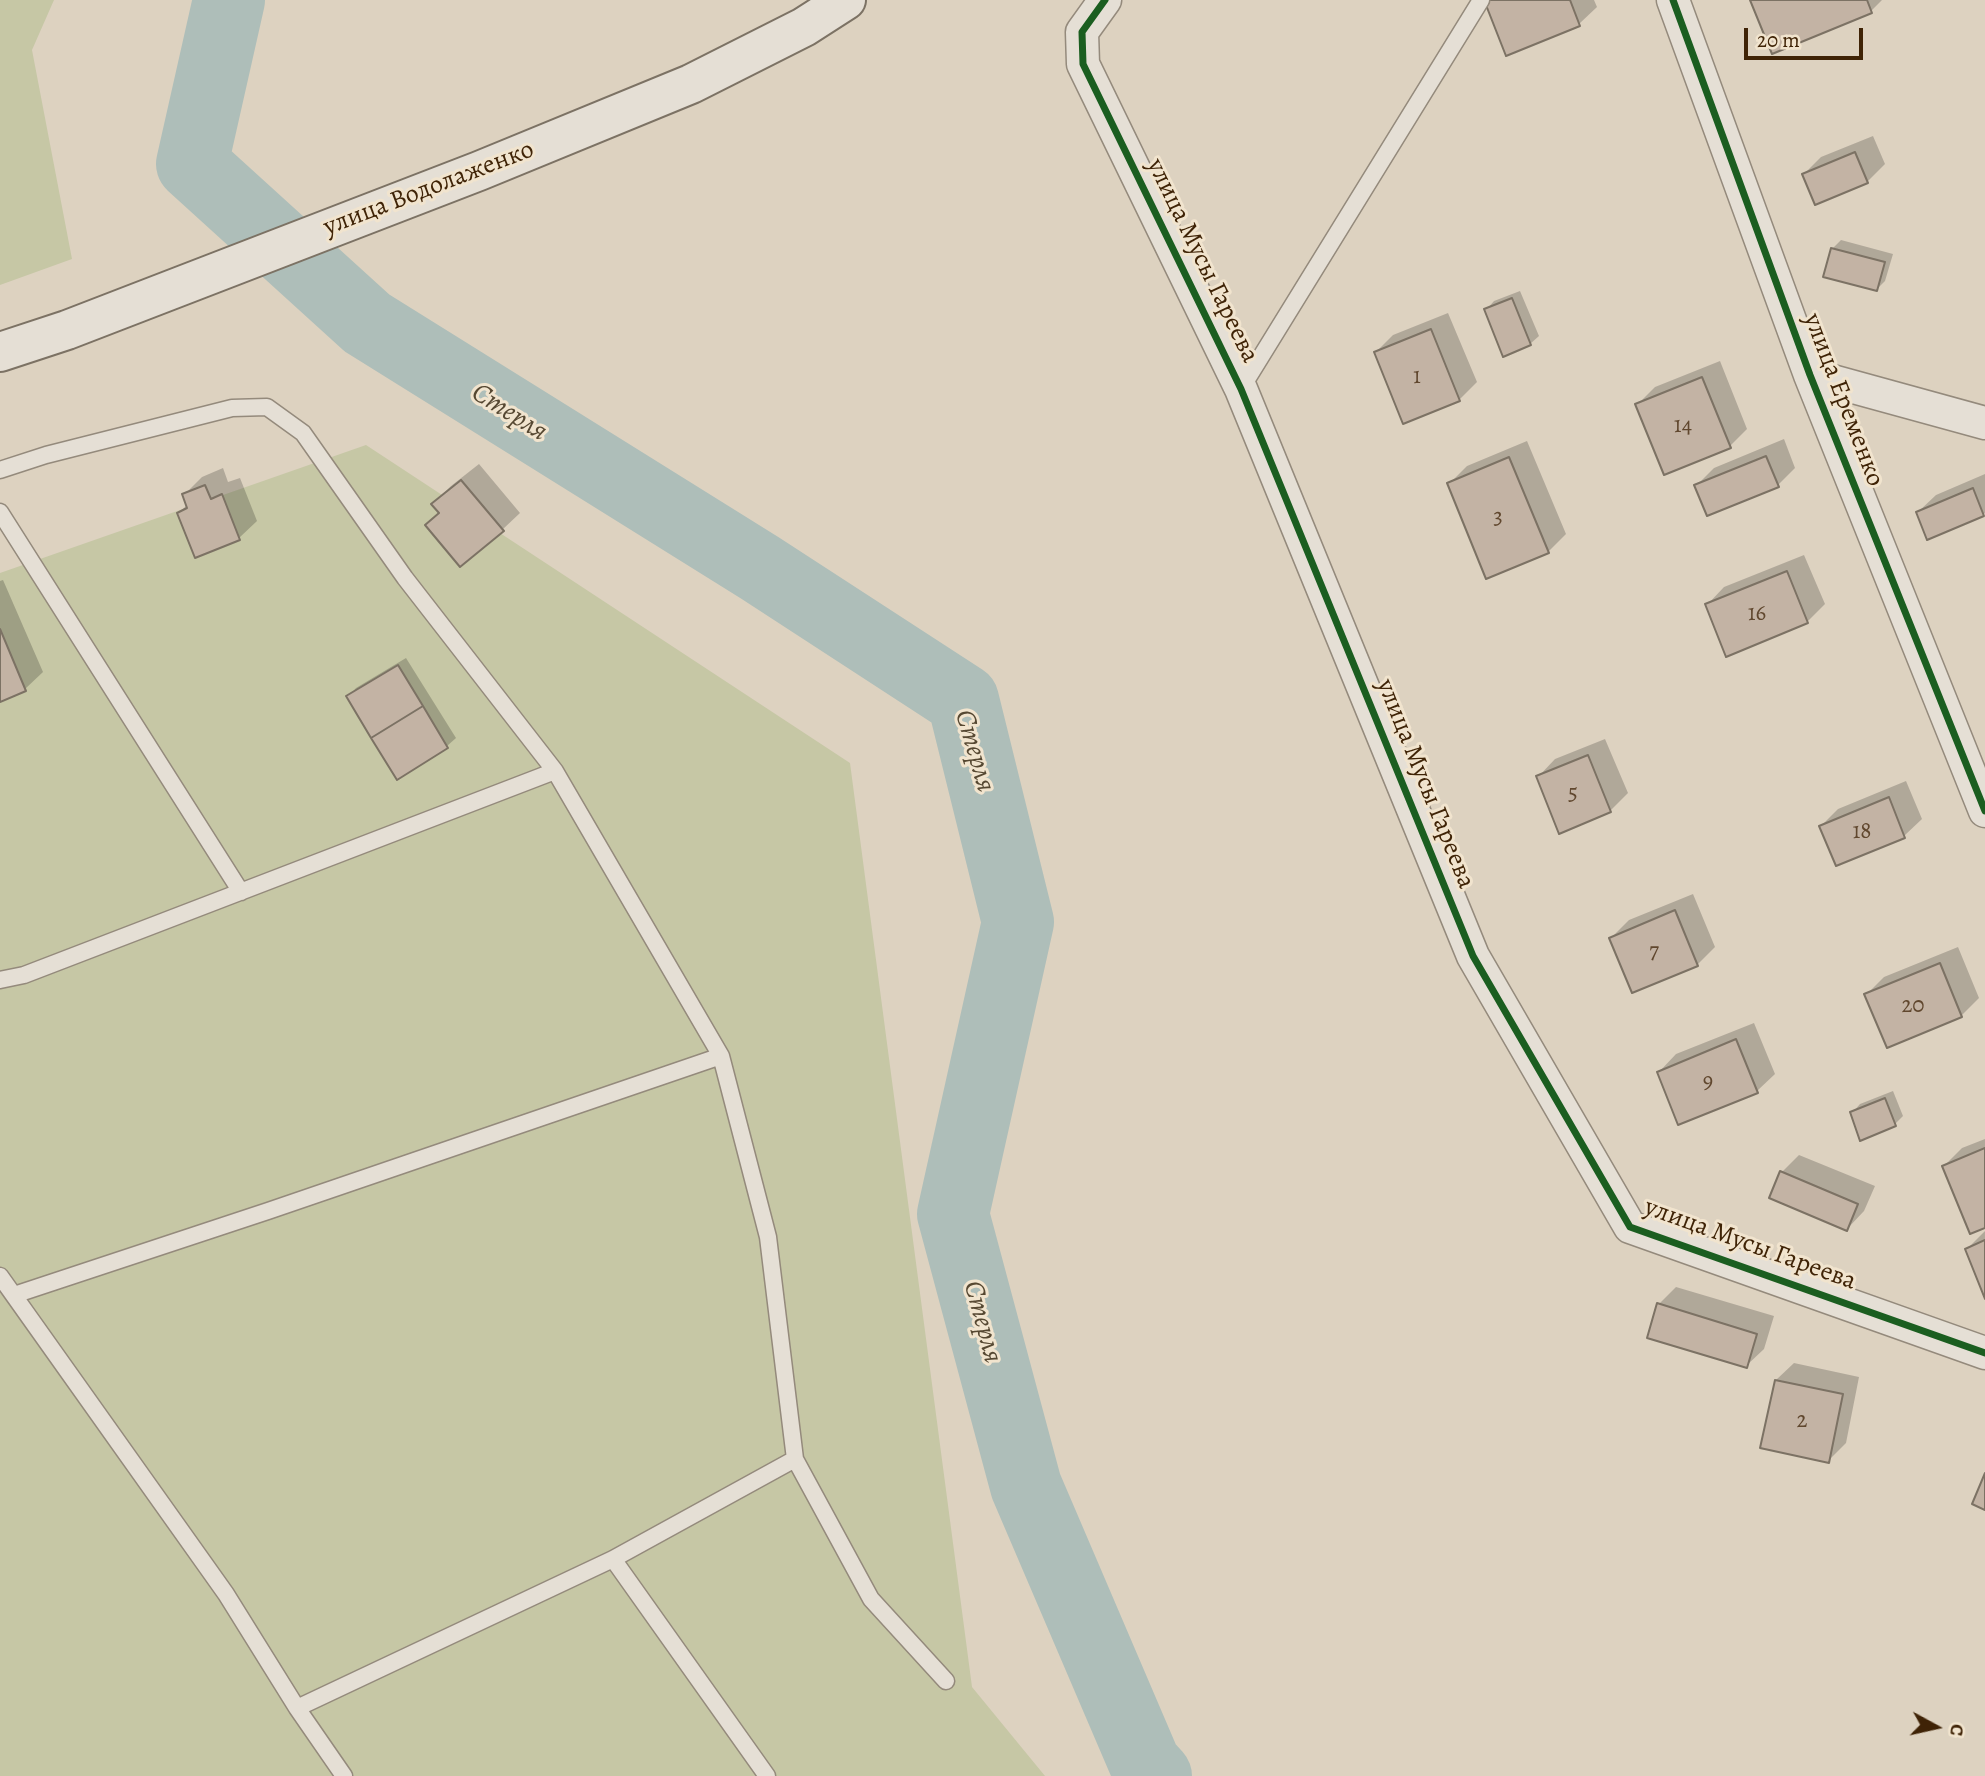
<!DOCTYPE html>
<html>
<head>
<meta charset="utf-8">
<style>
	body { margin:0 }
	#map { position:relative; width:1985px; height:1776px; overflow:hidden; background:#ddd2c0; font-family:Alegreya,serif }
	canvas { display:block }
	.north { position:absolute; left:1901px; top:1692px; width:70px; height:70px; -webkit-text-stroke:5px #f1e4ce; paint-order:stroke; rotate:98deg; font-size:19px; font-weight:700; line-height:28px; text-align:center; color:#3f2306 }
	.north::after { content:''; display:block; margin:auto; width:24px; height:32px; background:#3f2306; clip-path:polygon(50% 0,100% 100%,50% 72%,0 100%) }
	.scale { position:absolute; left:1744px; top:28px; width:119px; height:32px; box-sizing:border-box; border:4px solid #3f2306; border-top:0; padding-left:9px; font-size:21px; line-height:24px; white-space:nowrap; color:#3f2306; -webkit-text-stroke:5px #f1e4ce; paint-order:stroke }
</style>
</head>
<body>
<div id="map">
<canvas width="1985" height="1776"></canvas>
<div class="north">С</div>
<div class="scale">20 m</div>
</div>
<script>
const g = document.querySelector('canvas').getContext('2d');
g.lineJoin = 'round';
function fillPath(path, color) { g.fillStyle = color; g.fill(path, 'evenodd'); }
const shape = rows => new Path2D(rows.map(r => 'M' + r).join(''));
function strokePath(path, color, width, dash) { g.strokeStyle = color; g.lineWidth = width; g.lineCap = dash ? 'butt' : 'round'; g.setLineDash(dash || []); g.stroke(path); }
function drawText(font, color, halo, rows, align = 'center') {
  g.font = font + ' Alegreya,serif'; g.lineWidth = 6; g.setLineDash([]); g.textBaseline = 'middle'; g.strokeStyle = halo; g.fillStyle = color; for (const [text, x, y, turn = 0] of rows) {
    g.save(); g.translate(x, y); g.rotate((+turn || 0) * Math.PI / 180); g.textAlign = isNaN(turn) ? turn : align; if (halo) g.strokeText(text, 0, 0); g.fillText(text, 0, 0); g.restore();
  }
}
fillPath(shape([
	[0,0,54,0,32,50,72,259,0,285],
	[366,445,850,763,972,1687,1045,1776,0,1776,0,573]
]), '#c6c7a5');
fillPath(shape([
	[1486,0,1594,0,1597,7,1579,24],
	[1752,0,1882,0,1871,11],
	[1873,136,1885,164,1867,182,1804,174,1821,157],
	[1841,240,1893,254,1885,281,1877,289,1832,249],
	[1520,291,1539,336,1530,344,1486,310,1494,301],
	[1448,313,1477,382,1459,400,1376,352,1393,335],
	[1720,361,1747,429,1730,446,1637,405,1655,387],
	[1784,439,1795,468,1778,485,1696,486,1714,468],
	[1527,441,1566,534,1548,552,1450,483,1467,466],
	[479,464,520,513,502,530,441,512,433,504,451,486],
	[223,468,228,482,240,478,257,521,239,538,179,513,188,504,184,495,202,477],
	[1985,474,1985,513,1983,515,1918,512,1936,495],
	[1804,555,1825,604,1807,622,1707,605,1724,587],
	[3,580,43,672,25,689,0,700,0,581],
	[406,658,456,738,447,746,398,777,348,697,356,688],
	[1605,739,1628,793,1610,811,1538,777,1555,759],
	[1906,781,1922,819,1904,836,1821,826,1838,809],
	[1693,894,1715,947,1697,965,1611,938,1629,920],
	[1958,947,1979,998,1961,1016,1866,995,1884,977],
	[1754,1023,1775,1074,1757,1091,1679,1123,1659,1072,1676,1054],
	[1893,1091,1903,1116,1895,1124,1852,1113,1860,1104],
	[1985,1139,1985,1226,1944,1166,1962,1148],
	[1799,1155,1875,1186,1864,1211,1847,1229,1782,1172],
	[1985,1231,1985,1294,1967,1249],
	[1676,1287,1774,1316,1764,1349,1746,1366,1659,1304],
	[1794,1363,1859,1377,1846,1443,1828,1461,1776,1380]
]), '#0003');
strokePath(shape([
	[229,0,192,164,367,323,760,568,963,700,1018,922,953,1214,1026,1486,1145,1764,1156,1776]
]), '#aebeb9', 72);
const building = shape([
	[1484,0,1570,0,1580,26,1506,56,1484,0],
	[1750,0,1867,0,1872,13,1772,54,1750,0],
	[1855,152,1868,183,1815,205,1802,174,1855,152],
	[1831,248,1885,262,1877,291,1823,277,1831,248],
	[1512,298,1531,345,1503,357,1484,309,1512,298],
	[1431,329,1460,401,1403,424,1374,352,1431,329],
	[1702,377,1731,448,1664,475,1635,404,1702,377],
	[1766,456,1779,487,1707,516,1694,485,1766,456],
	[1509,457,1549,553,1486,579,1447,483,1509,457],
	[461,480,504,531,460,567,425,525,439,513,431,504,461,480],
	[205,485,211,499,222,494,240,540,195,558,177,513,187,508,182,494,205,485],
	[1973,488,1984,516,1927,540,1916,512,1973,488],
	[1787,571,1808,623,1726,657,1705,604,1787,571],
	[0,629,26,691,0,702,0,629],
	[398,665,423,706,371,738,346,696,398,665],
	[423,706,448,748,397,780,371,738,423,706],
	[1588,755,1611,812,1559,834,1536,776,1588,755],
	[1889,797,1905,838,1836,866,1819,826,1889,797],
	[1675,910,1698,966,1632,993,1609,938,1675,910],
	[1940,963,1962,1017,1887,1048,1864,994,1940,963],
	[1736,1039,1758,1093,1678,1125,1657,1072,1736,1039],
	[1885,1098,1896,1126,1860,1141,1850,1112,1885,1098],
	[1985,1148,1985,1228,1970,1234,1942,1166,1985,1148],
	[1780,1171,1858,1204,1847,1231,1769,1198,1780,1171],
	[1985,1240,1985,1299,1965,1249,1985,1240],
	[1657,1303,1757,1334,1747,1368,1647,1338,1657,1303],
	[1775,1380,1843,1394,1829,1463,1760,1448,1775,1380],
	[1985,1473,1985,1510,1972,1504,1985,1473]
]);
fillPath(building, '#c3b3a4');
strokePath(building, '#7c7264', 2);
const lane = shape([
	[1241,389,1481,0],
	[0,470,46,455,232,408,267,407,303,433,405,578,555,771,721,1056,768,1237,795,1459,613,1559,297,1708],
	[0,512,241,892],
	[0,980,24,975,555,771],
	[0,1276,226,1594,297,1708,344,1776],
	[14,1295,268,1211,721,1056],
	[795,1459,871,1599,946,1681],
	[613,1559,767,1776]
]);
const street = shape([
	[1105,0,1082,32,1083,64,1241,389,1473,956,1630,1227,1985,1353],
	[1673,0,1810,375,1985,811],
	[1810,375,1985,423]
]);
const secondary = shape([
	[0,352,67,330,479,171,691,84,804,27,846,0]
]);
strokePath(lane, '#948a7c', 19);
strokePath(street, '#948a7c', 35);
strokePath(secondary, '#7c7264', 42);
strokePath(lane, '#e5dfd5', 16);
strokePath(street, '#e5dfd5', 32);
strokePath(secondary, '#e5dfd5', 38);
strokePath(shape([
	[1105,0,1082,32,1083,64,1241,389,1473,956,1630,1227,1985,1353],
	[1673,0,1810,375,1985,811]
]), '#1b5e20', 7);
drawText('23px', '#60472e', null, [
	["1",1417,377],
	["14",1683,426],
	["3",1498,518],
	["16",1757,614],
	["5",1573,794],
	["18",1862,832],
	["7",1654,952],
	["20",1913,1006],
	["9",1708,1082],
	["2",1802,1421]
]);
drawText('26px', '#3f2306', '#f1e4ce', [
	["улица Водолаженко",429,189,-21],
	["улица Мусы Гареева",1202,261,64],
	["улица Еременко",1843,400,69],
	["улица Мусы Гареева",1425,784,68],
	["улица Мусы Гареева",1750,1245,20]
]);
drawText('italic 28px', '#564832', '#f1e4ce', [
	["Стерля",509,413,32],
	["Стерля",974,751,74],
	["Стерля",982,1322,75]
]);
</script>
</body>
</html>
